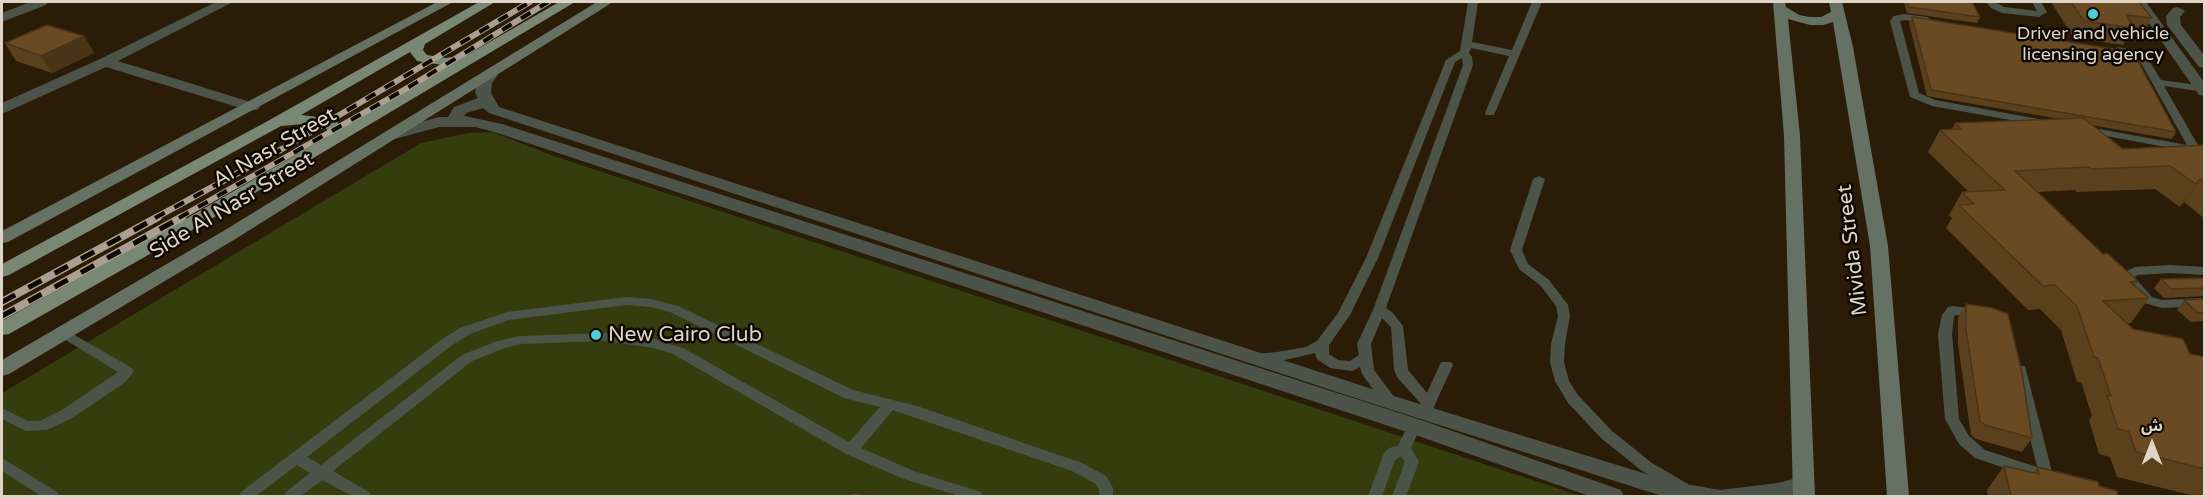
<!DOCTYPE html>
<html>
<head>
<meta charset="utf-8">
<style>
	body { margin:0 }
	#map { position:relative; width:2206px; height:498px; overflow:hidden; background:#2a1c07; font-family:"Varela Round","Noto Sans Arabic",sans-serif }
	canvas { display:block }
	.frame { position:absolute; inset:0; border:3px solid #ded5c8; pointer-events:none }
	.north { position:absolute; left:2122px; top:414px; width:60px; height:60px; -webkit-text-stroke:4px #0e0802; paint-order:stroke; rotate:0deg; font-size:16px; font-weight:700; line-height:24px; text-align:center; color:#ded5c8 }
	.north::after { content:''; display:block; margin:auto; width:21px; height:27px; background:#ded5c8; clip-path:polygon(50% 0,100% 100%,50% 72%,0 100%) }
</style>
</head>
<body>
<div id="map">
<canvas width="2206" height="498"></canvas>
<div class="frame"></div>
<div class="north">ش</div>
</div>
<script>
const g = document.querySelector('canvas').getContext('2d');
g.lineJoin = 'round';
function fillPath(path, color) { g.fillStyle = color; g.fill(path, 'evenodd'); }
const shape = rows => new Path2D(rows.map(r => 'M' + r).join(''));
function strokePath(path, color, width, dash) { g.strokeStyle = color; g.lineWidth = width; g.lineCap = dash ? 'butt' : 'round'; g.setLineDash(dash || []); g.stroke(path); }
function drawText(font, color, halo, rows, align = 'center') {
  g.font = font + ' "Varela Round",sans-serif'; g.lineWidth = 5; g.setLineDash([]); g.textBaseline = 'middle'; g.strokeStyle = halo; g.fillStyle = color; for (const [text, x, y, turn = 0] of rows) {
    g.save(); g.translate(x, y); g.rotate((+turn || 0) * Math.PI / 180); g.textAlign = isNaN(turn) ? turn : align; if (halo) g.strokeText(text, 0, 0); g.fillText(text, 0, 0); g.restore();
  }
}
fillPath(shape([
	[492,132,554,156,1581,496,2,496,2,393,421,143,468,133]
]), '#353c0e');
fillPath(shape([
	[1468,2,1478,2,1472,42,1512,50,1532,2,1542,2,1494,115,1486,115,1485,113,1509,56,1471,48,1469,53,1472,57,1473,65,1386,308,1392,312,1403,326,1408,370,1427,393,1441,362,1451,362,1453,365,1431,413,1421,413,1419,409,1421,404,1397,377,1394,370,1391,327,1382,318,1371,344,1374,370,1395,398,1397,402,1395,406,1385,406,1362,374,1360,367,1352,371,1330,368,1317,359,1315,353,1277,362,1254,360,1252,357,1254,354,1277,352,1306,347,1317,341,1338,313,1366,258,1446,60,1460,51,1468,2],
	[1462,58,1463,65,1373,310,1357,344,1359,355,1350,361,1338,360,1329,354,1329,345,1350,315,1378,258,1455,62,1462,58],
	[1986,2,1995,2,2004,7,2037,11,2032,2,2041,2,2047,12,2039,17,2002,13,1991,8,1986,2],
	[1904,14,1927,17,1932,20,1927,23,1904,20,1900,21,1919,93,1935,100,2044,120,2049,123,2048,125,2044,126,1932,106,1910,97,1890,21,1894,16,1904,14],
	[2119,47,2140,53,2148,59,2161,80,2204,86,2204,92,2164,86,2199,147,2204,148,2204,154,2084,132,2083,130,2084,128,2088,127,2187,145,2141,63,2134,57,2116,52,2116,48,2119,47],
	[1539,176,1545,179,1522,250,1528,264,1549,280,1568,305,1570,316,1565,344,1564,362,1569,381,1578,395,1612,431,1652,463,1688,484,1690,488,1688,492,1683,494,1678,492,1642,471,1602,439,1568,403,1555,381,1550,362,1551,344,1558,316,1556,306,1541,286,1519,269,1510,250,1533,179,1539,176],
	[2170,265,2204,267,2204,275,2170,273,2138,275,2134,277,2152,297,2162,300,2204,298,2204,306,2162,308,2144,303,2120,276,2122,273,2135,267,2170,265],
	[626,297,651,299,678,306,853,390,917,406,1082,463,1106,476,1113,488,1113,496,1099,496,1099,489,1096,484,1072,471,893,410,861,448,914,471,981,492,983,496,959,496,904,479,846,454,673,354,654,348,605,341,520,344,505,348,472,361,333,471,369,492,371,496,352,496,322,480,301,496,284,496,286,492,310,473,297,465,256,496,239,496,241,492,441,340,460,328,507,312,626,297],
	[626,305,651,307,670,312,844,398,880,407,849,442,683,348,655,339,605,333,520,336,497,341,462,355,321,465,307,457,451,346,470,334,509,320,626,305],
	[1953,306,1975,309,1981,313,1975,317,1956,315,1954,316,1952,334,1959,419,1969,436,1985,450,2037,467,2013,369,2015,366,2025,366,2052,472,2056,477,2054,481,2049,483,1975,458,1959,444,1945,419,1938,334,1942,315,1948,307,1953,306],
	[64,329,132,368,134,371,132,374,124,383,72,418,47,430,26,431,2,419,2,408,28,421,40,421,62,410,118,372,59,336,57,333,59,330,64,329],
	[1414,421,1419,422,1421,426,1411,448,1419,462,1406,496,1392,496,1405,462,1401,456,1395,460,1382,496,1368,496,1384,453,1389,448,1398,446,1409,422,1414,421],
	[2,458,57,492,59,496,41,496,2,471,2,458]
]), '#4c544a');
fillPath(shape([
	[30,2,48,2,46,5,2,22,2,13,30,2],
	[216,2,233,2,118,61,257,104,260,107,257,110,247,110,106,67,2,114,2,103,100,59,216,2],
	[2134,2,2146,2,2204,82,2204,96,2199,95,2134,2],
	[2178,7,2185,11,2180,17,2181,25,2204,55,2204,68,2199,67,2167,25,2166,16,2173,8,2178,7],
	[493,68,500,72,492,83,491,93,499,107,1397,397,1669,481,1720,490,1778,483,1804,476,1812,479,1815,485,1812,491,1794,496,1662,496,1383,407,489,113,483,108,466,113,464,116,502,124,1421,420,1621,490,1624,496,1589,496,1407,432,491,131,475,127,439,127,391,140,383,135,385,132,439,117,448,117,454,107,478,98,475,93,477,83,488,69,493,68]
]), '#4c544a');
fillPath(shape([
	[437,2,453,2,8,242,2,243,2,231,437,2],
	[597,2,613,2,237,238,9,374,2,376,2,360,225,230,597,2],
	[1773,2,1785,2,1786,7,1799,15,1810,17,1821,17,1831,12,1829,2,1842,2,1853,47,1888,246,1909,496,1887,496,1870,246,1833,22,1823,25,1810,25,1788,19,1800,136,1815,496,1793,496,1784,136,1773,2]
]), '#657162');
fillPath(shape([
	[479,2,495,2,425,44,423,50,427,55,446,58,467,55,559,2,575,2,201,225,9,334,2,335,2,321,189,217,327,137,328,131,324,126,304,124,281,126,9,275,2,277,2,264,266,122,479,2],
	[410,52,417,61,448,66,342,128,335,119,301,115,410,52]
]), '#788875');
const railFar1 = shape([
	[155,218,282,149,530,2],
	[179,218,409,87,548,2]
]);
const rail = shape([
	[2,302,158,217],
	[2,316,182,217]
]);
strokePath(railFar1, '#aa9f90', 6);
strokePath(rail, '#aa9f90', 8);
strokePath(railFar1, '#0e0802', 4, [11]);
strokePath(rail, '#0e0802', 5, [15]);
fillPath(shape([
	[1904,2,1972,2,1980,17,1977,23,1907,13],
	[2051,2,2139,2,2152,18,2142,35,2129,34,2123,45,2074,38],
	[1912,17,2176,132,2172,139,2091,125,2123,149,2205,145,2205,219,2184,202,2180,207,2155,189,2077,192,2075,190,2038,192,2103,254,2138,281,2135,286,2149,298,2131,323,2127,323,2133,329,2190,354,2205,357,2205,496,2195,496,2117,477,2110,457,2099,454,2089,420,2092,416,2081,382,2077,382,2061,330,2040,309,2028,310,1946,228,1952,218,1949,215,1962,192,1969,192,1928,152,1940,130,1952,129,1955,123,2060,119,1927,96,1909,23],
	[84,36,94,53,52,73,16,61,5,43],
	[2205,278,2205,296,2164,298,2154,288,2161,279],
	[2205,299,2205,321,2191,322,2177,310,2184,300],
	[1966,304,2032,438,2022,452,1976,439,1971,435,1958,344,1958,318],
	[2004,466,2033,473,2037,467,2099,486,2122,496,1988,496,1987,490]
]), '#5b401e');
fillPath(shape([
	[84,36,94,53,52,73,41,56],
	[2200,179,2184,202,2180,207,2196,184]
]), '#4a3418');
const building = shape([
	[1908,2,1972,2,1980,17,1909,7,1908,2],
	[2071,2,2139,2,2152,18,2127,15,2133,28,2084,21,2071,2],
	[1912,17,2133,52,2176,132,1931,90,1912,17],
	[47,25,84,36,41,56,5,43,47,25],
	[2083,118,2123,149,2205,145,2205,183,2200,179,2196,184,2170,166,2091,169,2089,167,2015,171,2103,254,2107,253,2138,281,2130,282,2149,298,2103,301,2133,329,2183,339,2190,354,2205,357,2205,469,2136,452,2129,432,2118,429,2107,395,2111,396,2098,358,2094,357,2077,306,2055,285,2043,286,1959,205,1974,204,1962,192,2005,190,1940,130,1961,129,1955,123,2083,118],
	[2205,278,2205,288,2171,289,2161,279,2205,278],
	[2205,299,2205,312,2198,313,2184,300,2205,299],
	[1966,304,1992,308,2008,314,2022,373,2032,438,1985,425,1980,421,1966,330,1966,304],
	[2004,466,2039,474,2037,467,2098,482,2099,486,2117,491,2118,496,2122,496,2011,496,2004,466],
	[851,493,872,495,872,496,851,496,851,493]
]);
fillPath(building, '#6a4a23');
strokePath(building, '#4a3418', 1.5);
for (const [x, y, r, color] of [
	[2093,14,6,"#52cbd8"],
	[596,335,6,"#52cbd8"]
]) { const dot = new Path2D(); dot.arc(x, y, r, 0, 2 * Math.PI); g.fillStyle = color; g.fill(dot); strokePath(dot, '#0e0802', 2); }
drawText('18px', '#ded5c8', '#0e0802', [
	["Driver and vehicle",2093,34],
	["licensing agency",2093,55]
]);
drawText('21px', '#ded5c8', '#0e0802', [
	["Al Nasr Street",275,148,-30],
	["Side Al Nasr Street",232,206,-31],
	["Mivida Street",1853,250,-97]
]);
drawText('21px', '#ded5c8', '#0e0802', [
	["New Cairo Club",608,335]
], 'left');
</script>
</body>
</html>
